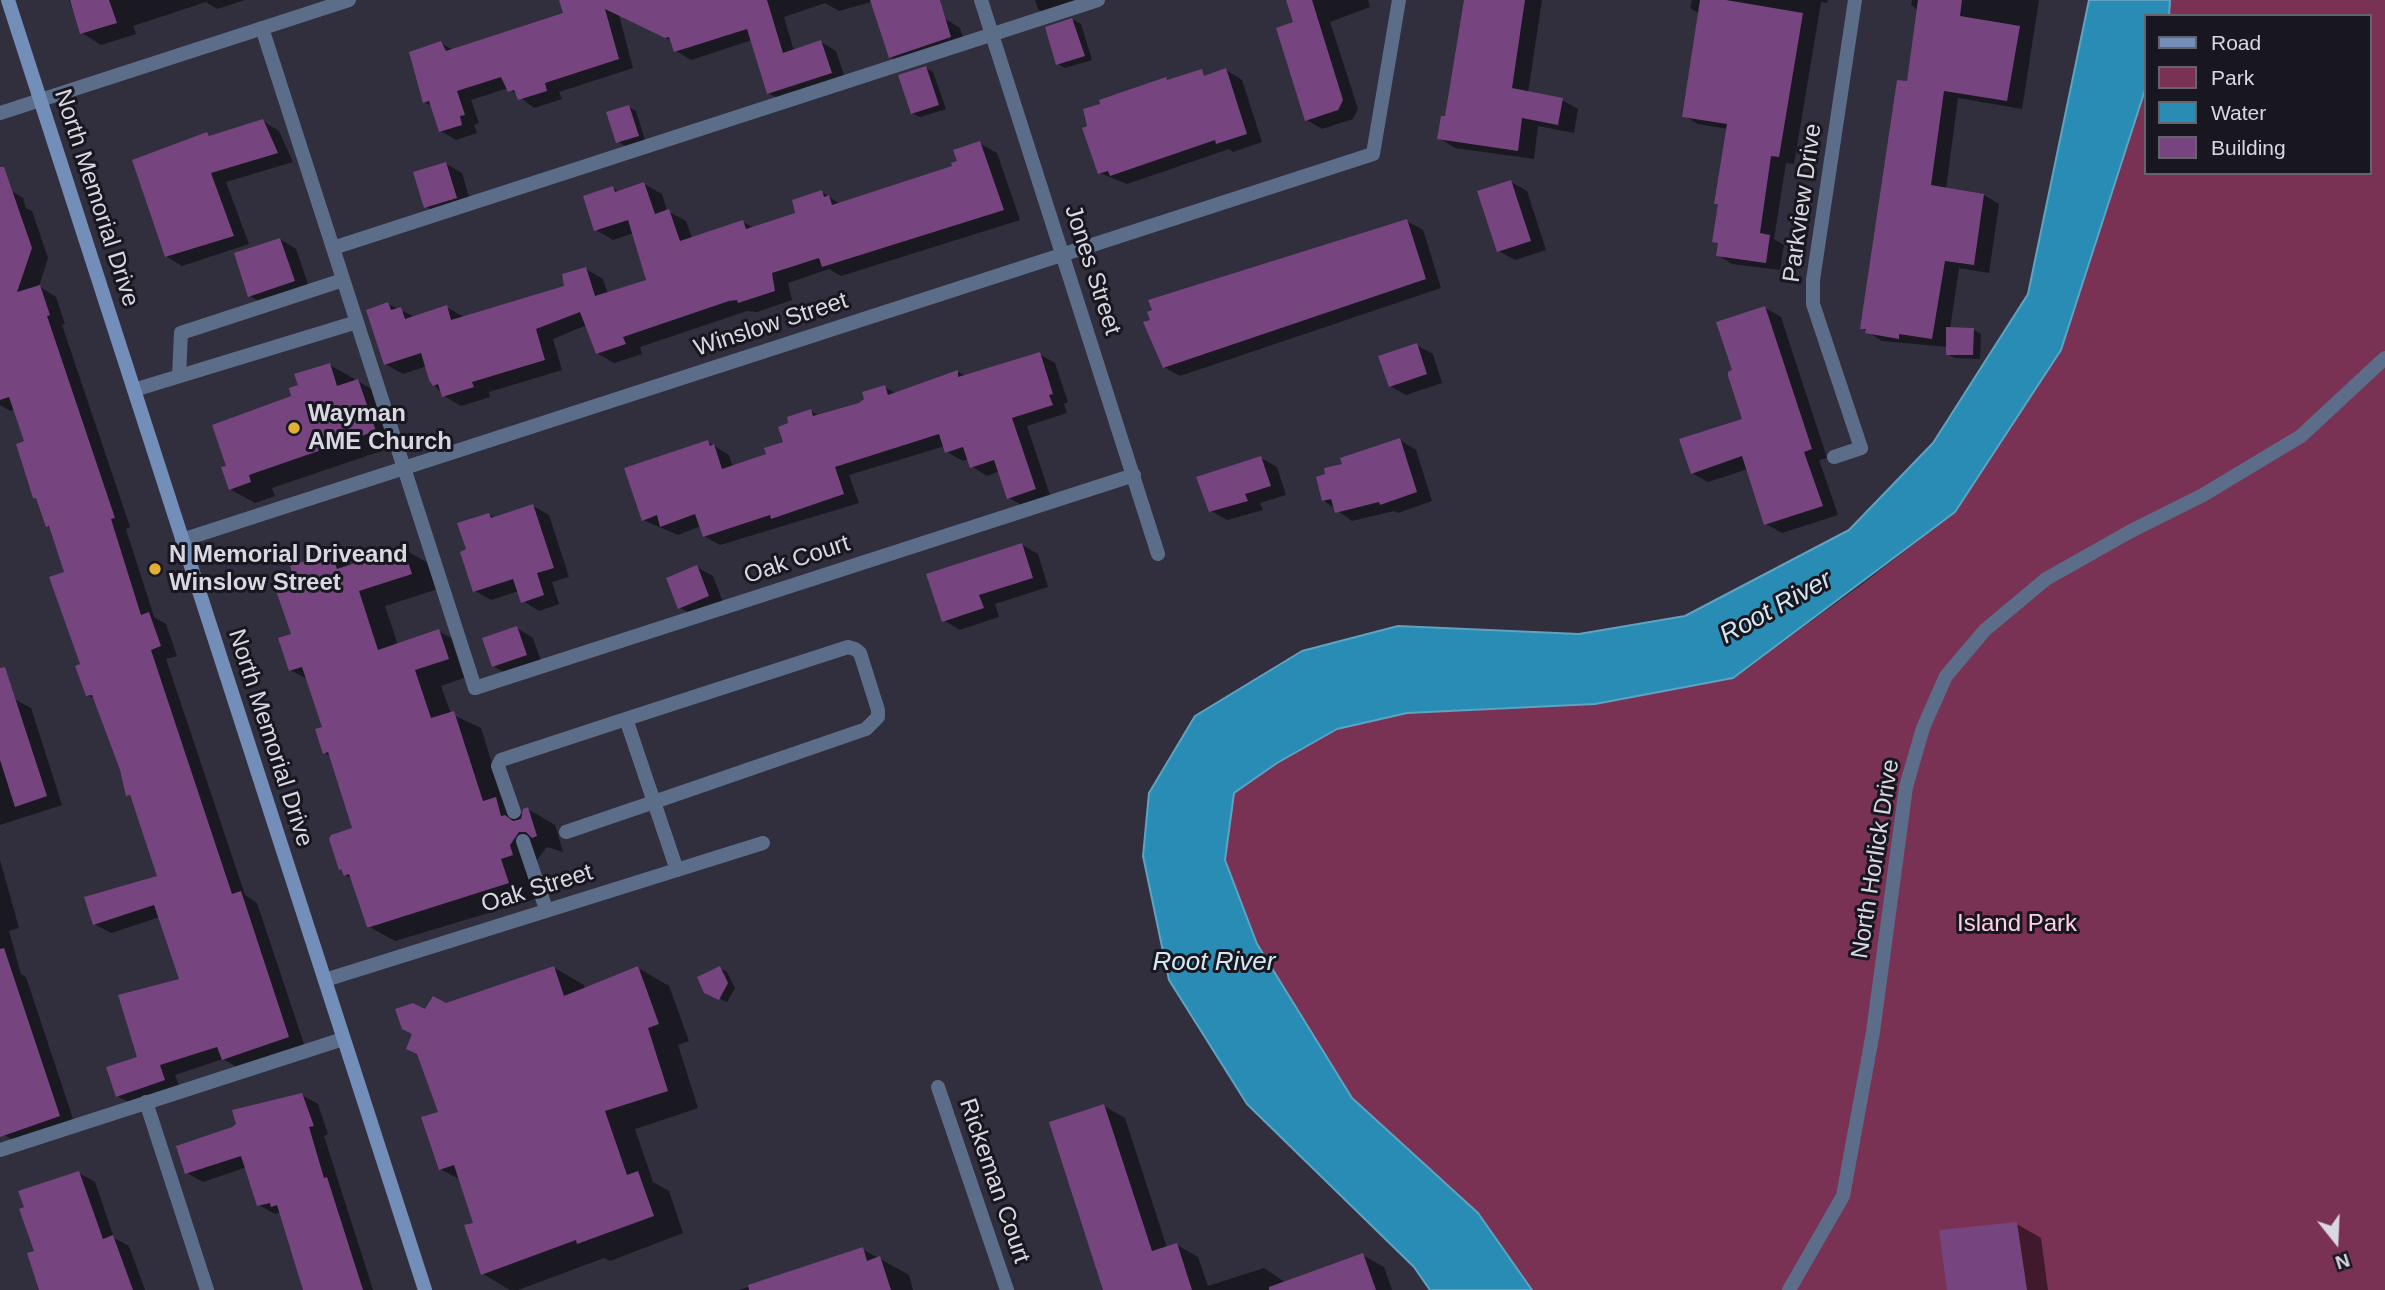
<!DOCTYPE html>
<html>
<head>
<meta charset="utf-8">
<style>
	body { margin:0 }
	#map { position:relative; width:2385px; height:1290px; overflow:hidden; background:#312e3e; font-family:Helvetica,sans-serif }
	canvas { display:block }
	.legend { position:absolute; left:2144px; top:14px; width:228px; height:161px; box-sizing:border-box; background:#18171f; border:2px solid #65646d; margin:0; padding:9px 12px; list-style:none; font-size:21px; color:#d9d8e2 }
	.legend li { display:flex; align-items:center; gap:14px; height:35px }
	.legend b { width:35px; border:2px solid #65646d }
	.north { position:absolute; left:2301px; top:1206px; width:70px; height:70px; -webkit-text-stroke:5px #18171f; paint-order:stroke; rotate:162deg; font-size:19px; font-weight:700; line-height:28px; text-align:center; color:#d9d8e2 }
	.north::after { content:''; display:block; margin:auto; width:24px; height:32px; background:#d9d8e2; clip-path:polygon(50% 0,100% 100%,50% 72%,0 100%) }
</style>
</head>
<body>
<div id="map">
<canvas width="2385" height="1290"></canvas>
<ul class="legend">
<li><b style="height:9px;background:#748eba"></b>Road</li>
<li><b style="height:19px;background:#793253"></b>Park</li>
<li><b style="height:19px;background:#298cb4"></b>Water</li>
<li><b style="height:19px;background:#76447e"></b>Building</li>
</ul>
<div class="north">N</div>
</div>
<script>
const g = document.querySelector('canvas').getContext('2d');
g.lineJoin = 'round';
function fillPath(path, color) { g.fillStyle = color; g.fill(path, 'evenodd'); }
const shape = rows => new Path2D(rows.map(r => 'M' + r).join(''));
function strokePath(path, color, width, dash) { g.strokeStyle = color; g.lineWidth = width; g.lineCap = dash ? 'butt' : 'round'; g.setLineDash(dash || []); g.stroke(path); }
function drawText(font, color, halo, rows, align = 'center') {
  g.font = font + ' Helvetica,sans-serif'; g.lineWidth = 6; g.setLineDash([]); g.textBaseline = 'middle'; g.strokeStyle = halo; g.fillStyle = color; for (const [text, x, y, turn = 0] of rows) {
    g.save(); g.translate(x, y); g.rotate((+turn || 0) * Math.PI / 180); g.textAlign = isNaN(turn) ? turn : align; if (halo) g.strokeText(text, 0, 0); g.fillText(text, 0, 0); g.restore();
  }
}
fillPath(shape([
	[2170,0,2385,0,2385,1290,1532,1290,1478,1213,1352,1098,1257,944,1225,860,1234,793,1277,763,1337,729,1407,713,1595,704,1733,678,1860,586,1955,512,2061,350,2145,90,2145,173,2369,173,2369,16,2169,16]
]), '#793253');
const water = shape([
	[2089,0,2170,0,2169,16,2145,16,2145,90,2061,350,1955,512,1733,678,1595,704,1407,713,1337,729,1277,763,1234,793,1225,860,1257,944,1352,1098,1478,1213,1532,1290,1430,1290,1414,1267,1247,1104,1169,980,1143,856,1149,793,1195,716,1302,651,1398,626,1579,634,1685,616,1849,530,1933,443,2028,294,2089,0]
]);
fillPath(water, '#298cb4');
strokePath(water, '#5ea3c2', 2);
fillPath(shape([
	[69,0,245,0,217,9,206,2,133,26,136,34,101,45,82,33],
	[578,0,915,0,960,28,965,46,905,65,890,57,871,2,839,11,825,3,784,17,794,51,821,42,836,51,846,81,784,102,768,93,752,40,691,60,676,51,672,41,619,15,633,68,559,92,562,99,534,108,508,88,471,100,479,123,474,125,477,133,456,140,441,131,432,106,424,102,441,43,453,50,565,14],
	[1035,0,1074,0,1075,3,1045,13,1038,9],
	[1288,0,1368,0,1370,7,1330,22,1358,109,1353,119,1322,129,1307,120,1295,23],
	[1466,0,1542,0,1528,93,1562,100,1578,109,1574,133,1538,126,1534,159,1455,148,1439,138,1446,118],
	[1692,0,1828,0,1827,3,1821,2,1794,164,1786,163,1774,239,1784,245,1780,270,1732,264,1718,255,1719,244,1714,241,1720,205,1716,203,1728,129,1698,124,1684,116,1700,14,1690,8],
	[1912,0,2039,0,2022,109,1958,98,1946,189,1984,195,1999,204,1989,273,1959,268,1950,329,1974,330,1981,334,1980,359,1955,358,1948,354,1948,347,1882,341,1862,328,1909,83,1918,10,1911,5],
	[1074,20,1081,24,1092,60,1065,68,1058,64,1047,29],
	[926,68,933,72,946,109,920,117,912,113],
	[1226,70,1242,80,1262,142,1233,152,1229,149,1127,184,1100,173,1169,92],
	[629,107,636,111,645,140,625,146,617,141],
	[263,121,279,131,293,162,226,182,249,244,182,266,166,256,207,134,212,137],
	[979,143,997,153,1020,220,841,276,829,269,788,283,792,300,757,312,747,311,640,347,642,354,614,363,597,353,587,325,553,339,562,370,489,392,490,397,461,406,444,396,434,385,427,366,403,374,385,364,388,304,415,317,446,307,464,317,565,287,586,269,603,279,608,294,648,281,634,233,613,240,596,230,613,188,620,192,644,184,662,194,667,211,686,221,692,238,743,222,754,228,798,214,822,192,840,204,954,167],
	[446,164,462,173,472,207,441,216,425,206],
	[1511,182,1527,191,1546,250,1515,260,1499,251],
	[6,188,23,198,26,208,32,211,48,258,39,286,56,297,65,324,62,325,130,527,126,529,154,617,166,624,177,656,166,659,245,895,257,903,305,1047,240,1069,223,1059,175,1075,181,1090,134,1105,117,1096,181,980,160,917,111,933,94,924,159,877,95,699,87,695,67,573,52,529,47,526,26,442,14,410,10,411,0,405,0,190],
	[1407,221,1423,230,1441,288,1180,376,1164,367,1145,323],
	[280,239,296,249,310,290,266,305,250,296],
	[1765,308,1781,317,1827,458,1819,460,1838,515,1782,533,1766,524,1748,469,1708,482,1692,473,1744,420,1734,371],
	[1416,345,1433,354,1442,383,1406,395,1390,386],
	[1039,354,1055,363,1068,402,1064,404,1067,413,1027,426,1051,498,1025,507,1009,498,1000,471,987,476,971,466,969,459,963,461,947,452,945,446,849,475,859,503,720,545,704,536,701,526,678,535,643,520,708,442,729,455,733,467,768,455,786,443,811,411,820,416,860,405,884,387,897,394,958,372,966,376],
	[330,365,382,395,399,445,272,488,275,496,255,503,230,489,228,467,300,386],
	[1400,440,1416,450,1432,501,1398,513,1394,511,1352,521,1323,500],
	[1261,458,1277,467,1286,495,1260,503,1263,510,1227,520,1211,511],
	[533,506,549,515,569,577,552,582,559,604,539,611,523,601,519,591,491,600,475,591,489,514,495,518],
	[1021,544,1038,554,1048,587,995,604,999,617,960,630,943,620],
	[403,549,430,564,438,589,385,606,398,645,438,631,466,646,475,674,441,686,451,714,481,728,505,805,523,815,528,809,555,825,563,852,547,847,536,861,540,871,527,874,535,899,395,941,368,926,353,879,345,875,354,829,332,757,324,753,324,728,309,680,290,670,294,573,331,553,352,565],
	[696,567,713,576,724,605,695,617,679,607],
	[517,628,533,638,542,664,509,675,493,666],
	[14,699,31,708,62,805,0,825,0,703],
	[0,860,19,928,9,931,21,974,26,977,75,1125,20,1144,4,1135,0,1123],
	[553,967,584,985,585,989,638,968,669,986,689,1041,678,1045,698,1108,635,1129,653,1182,669,1191,683,1233,610,1261,604,1258,518,1290,510,1290,483,1274,476,1224,461,1180,440,1169,440,1113,426,1012],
	[720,968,727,972,735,988,727,1002,714,996],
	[302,1095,318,1104,328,1134,324,1136,373,1290,305,1290,281,1212,275,1214,259,1205,247,1167,203,1182,187,1173,233,1129],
	[1104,1106,1125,1118,1167,1248,1177,1245,1198,1257,1208,1286,1264,1268,1286,1283,1362,1255,1384,1267,1392,1290,1106,1290],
	[79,1173,95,1182,114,1238,129,1246,145,1290,52,1290,36,1252],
	[2017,1224,2041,1238,2048,1290,1949,1290],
	[862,1249,909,1275,913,1290,739,1290]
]), '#0007');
fillPath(shape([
	[70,0,109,0,117,23,80,34],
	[559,0,767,0,783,53,821,40,832,73,767,94,747,29,674,52,669,37,665,38,605,9,619,59,545,83,547,91,518,100,514,90,508,92,501,77,457,91,465,115,460,116,462,125,439,132,429,101,423,103,409,52,441,41,446,51,563,13],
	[870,0,940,0,951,37,889,58],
	[1286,0,1312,0,1343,100,1338,110,1305,121,1276,28,1293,22],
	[1464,0,1525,0,1512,88,1563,98,1558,125,1522,118,1518,151,1437,139,1441,116,1445,116],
	[1700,0,1726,0,1803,13,1779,157,1771,156,1760,233,1770,235,1766,263,1716,256,1718,243,1712,242,1718,204,1714,204,1727,124,1682,117],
	[1918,0,1962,0,1960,16,2020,26,2007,101,1944,91,1931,185,1984,194,1974,265,1945,261,1932,339,1899,334,1899,339,1865,333,1866,329,1860,329,1897,80,1907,81],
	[1072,18,1085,56,1056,65,1045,27],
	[926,66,939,105,911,114,898,75],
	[1226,68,1247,134,1216,144,1215,140,1110,176,1108,171,1098,174,1082,128,1087,126,1083,109,1100,104,1099,100,1166,77,1167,80,1202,69,1204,76],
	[629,105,639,136,616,143,606,112],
	[263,119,278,153,211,173,234,236,165,257,132,160,207,132,209,136],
	[980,141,1004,210,822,267,819,258,772,273,775,291,738,303,737,300,729,301,623,337,626,344,596,354,580,312,536,329,545,360,472,382,474,387,442,397,438,384,433,386,429,380,421,353,384,365,366,310,388,302,391,310,401,307,405,319,447,305,451,320,564,286,562,274,586,267,595,296,646,280,628,220,594,231,583,196,613,186,615,192,644,182,655,214,669,209,680,241,743,220,746,229,795,213,792,200,822,190,824,197,829,195,832,205,952,166,951,163,957,161,953,150],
	[446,162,457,198,424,208,413,172],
	[0,167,4,167,32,248,17,292,40,285,50,315,47,316,115,518,111,519,141,615,149,612,161,646,151,650,232,894,241,891,289,1037,222,1060,217,1047,160,1065,165,1080,116,1097,106,1067,137,1057,118,995,179,979,154,905,93,925,84,897,157,876,130,795,126,796,120,770,92,695,86,696,75,666,80,664,49,577,64,572,49,526,46,527,36,498,33,498,16,444,24,441,9,397,0,400],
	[1511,180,1531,241,1497,252,1477,191],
	[1407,219,1426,279,1163,368,1143,322,1150,320,1147,312,1152,310,1148,300],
	[280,238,295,281,248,297,234,253],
	[1765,306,1812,449,1804,452,1823,506,1764,525,1742,456,1691,474,1679,439,1742,419,1728,376,1728,372,1732,370,1716,322],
	[1946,327,1974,328,1973,355,1946,355],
	[1417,343,1427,374,1389,387,1378,356],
	[1040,352,1053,394,1049,395,1053,405,1012,418,1036,489,1007,499,994,460,970,468,963,447,945,453,939,434,835,467,844,494,771,519,770,515,703,537,695,514,660,527,657,515,642,521,624,468,708,440,710,446,714,444,722,469,766,454,764,448,783,442,778,427,788,423,787,417,811,409,813,416,859,403,864,399,862,392,885,385,888,395,958,370,958,377],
	[330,363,337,386,358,379,376,431,249,475,251,482,229,490,221,467,226,466,212,425,291,396,289,388,298,385,294,374],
	[1400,438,1417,492,1380,505,1379,502,1335,513,1331,499,1322,501,1316,477,1325,474,1324,468,1342,464,1340,458],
	[1261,456,1271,486,1245,494,1248,501,1209,512,1196,477],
	[533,504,554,568,537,573,544,595,521,603,513,579,473,592,460,552,466,549,457,523,489,513,491,518],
	[1022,543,1033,578,979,595,984,608,942,622,926,574],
	[403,547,412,574,359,591,378,650,439,629,449,659,415,670,431,718,454,711,483,801,496,797,501,816,505,815,513,821,521,819,523,809,528,807,537,836,532,838,526,832,519,832,510,845,513,855,501,859,509,883,370,927,367,927,349,874,344,876,341,869,339,870,329,839,331,835,352,828,328,752,323,754,315,729,322,727,302,667,289,671,278,638,291,634,272,579,292,572,290,566,331,552,337,569],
	[697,565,709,596,678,609,666,578],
	[517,626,527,655,492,667,482,638],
	[5,667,47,796,15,807,0,760,0,668],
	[4,948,60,1116,0,1137,0,949],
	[554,966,564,996,638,966,659,1024,648,1028,668,1091,605,1111,627,1175,638,1171,654,1216,577,1244,576,1240,481,1275,464,1225,473,1223,454,1165,439,1170,421,1117,438,1112,417,1054,406,1049,412,1034,402,1029,395,1009,413,1003,425,1009,433,996,446,1003],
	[720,966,728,983,719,1000,704,993,697,977],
	[302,1093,314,1126,309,1127,324,1178,327,1177,363,1290,303,1290,277,1205,271,1207,270,1203,257,1206,241,1156,185,1174,176,1146,232,1127,236,1124,232,1110],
	[1104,1104,1152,1251,1177,1243,1192,1290,1103,1290,1049,1122],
	[79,1171,103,1239,113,1235,133,1290,39,1290,27,1253,34,1251,19,1209,24,1207,18,1191],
	[2017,1222,2027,1290,1947,1290,1939,1230],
	[863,1247,867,1261,880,1256,891,1290,749,1290,748,1285],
	[1363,1253,1376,1290,1269,1290,1269,1287]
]), '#76447e');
strokePath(shape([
	[262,28,475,688],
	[333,248,1098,0],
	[179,376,181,333,343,280],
	[134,390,357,322],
	[1834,457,1861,448],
	[514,812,498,766,501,760,626,719],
	[566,832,654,802,866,729,878,717,878,710,860,653,855,649,848,647,626,719,654,802,677,870],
	[523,841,546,909],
	[146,1102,207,1290],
	[0,1150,343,1039]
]), '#5c6d89', 14);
strokePath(shape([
	[981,0,1158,554],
	[1855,0,1813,280,1813,304,1861,448],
	[0,113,349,0],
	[182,540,1373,154,1399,0],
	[475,688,1134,475],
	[325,980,763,843],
	[938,1087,1007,1290],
	[1789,1290,1843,1196,1873,1032,1906,787,1923,728,1946,676,1985,630,2046,579,2131,531,2203,495,2301,436,2385,358]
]), '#5c6d89', 14);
strokePath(shape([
	[8,0,425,1290]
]), '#748eba', 14);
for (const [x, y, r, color] of [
	[294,428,7,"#e2af34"],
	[155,569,7,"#e2af34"]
]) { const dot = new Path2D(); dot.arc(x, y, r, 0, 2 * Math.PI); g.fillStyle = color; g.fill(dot); strokePath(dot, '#18171f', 2.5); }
drawText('24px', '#d9d8e2', '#18171f', [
	["North Memorial Drive",96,198,72],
	["Parkview Drive",1803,203,-82],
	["Jones Street",1092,270,72],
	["Winslow Street",771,325,-18],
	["Oak Court",797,560,-18],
	["North Memorial Drive",270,738,72],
	["North Horlick Drive",1876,859,-81],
	["Oak Street",537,889,-17],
	["Rickeman Court",994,1181,71]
]);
drawText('bold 24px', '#d9d8e2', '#18171f', [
	["Wayman",308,414],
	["AME Church",308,442],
	["N Memorial Driveand",169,555],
	["Winslow Street",169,583]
], 'left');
drawText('24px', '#fed1e2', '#18171f', [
	["Island Park",2017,924]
]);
drawText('italic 26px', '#d3e8f4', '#18171f', [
	["Root River",1776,608,-29],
	["Root River",1214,963]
]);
</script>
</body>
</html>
